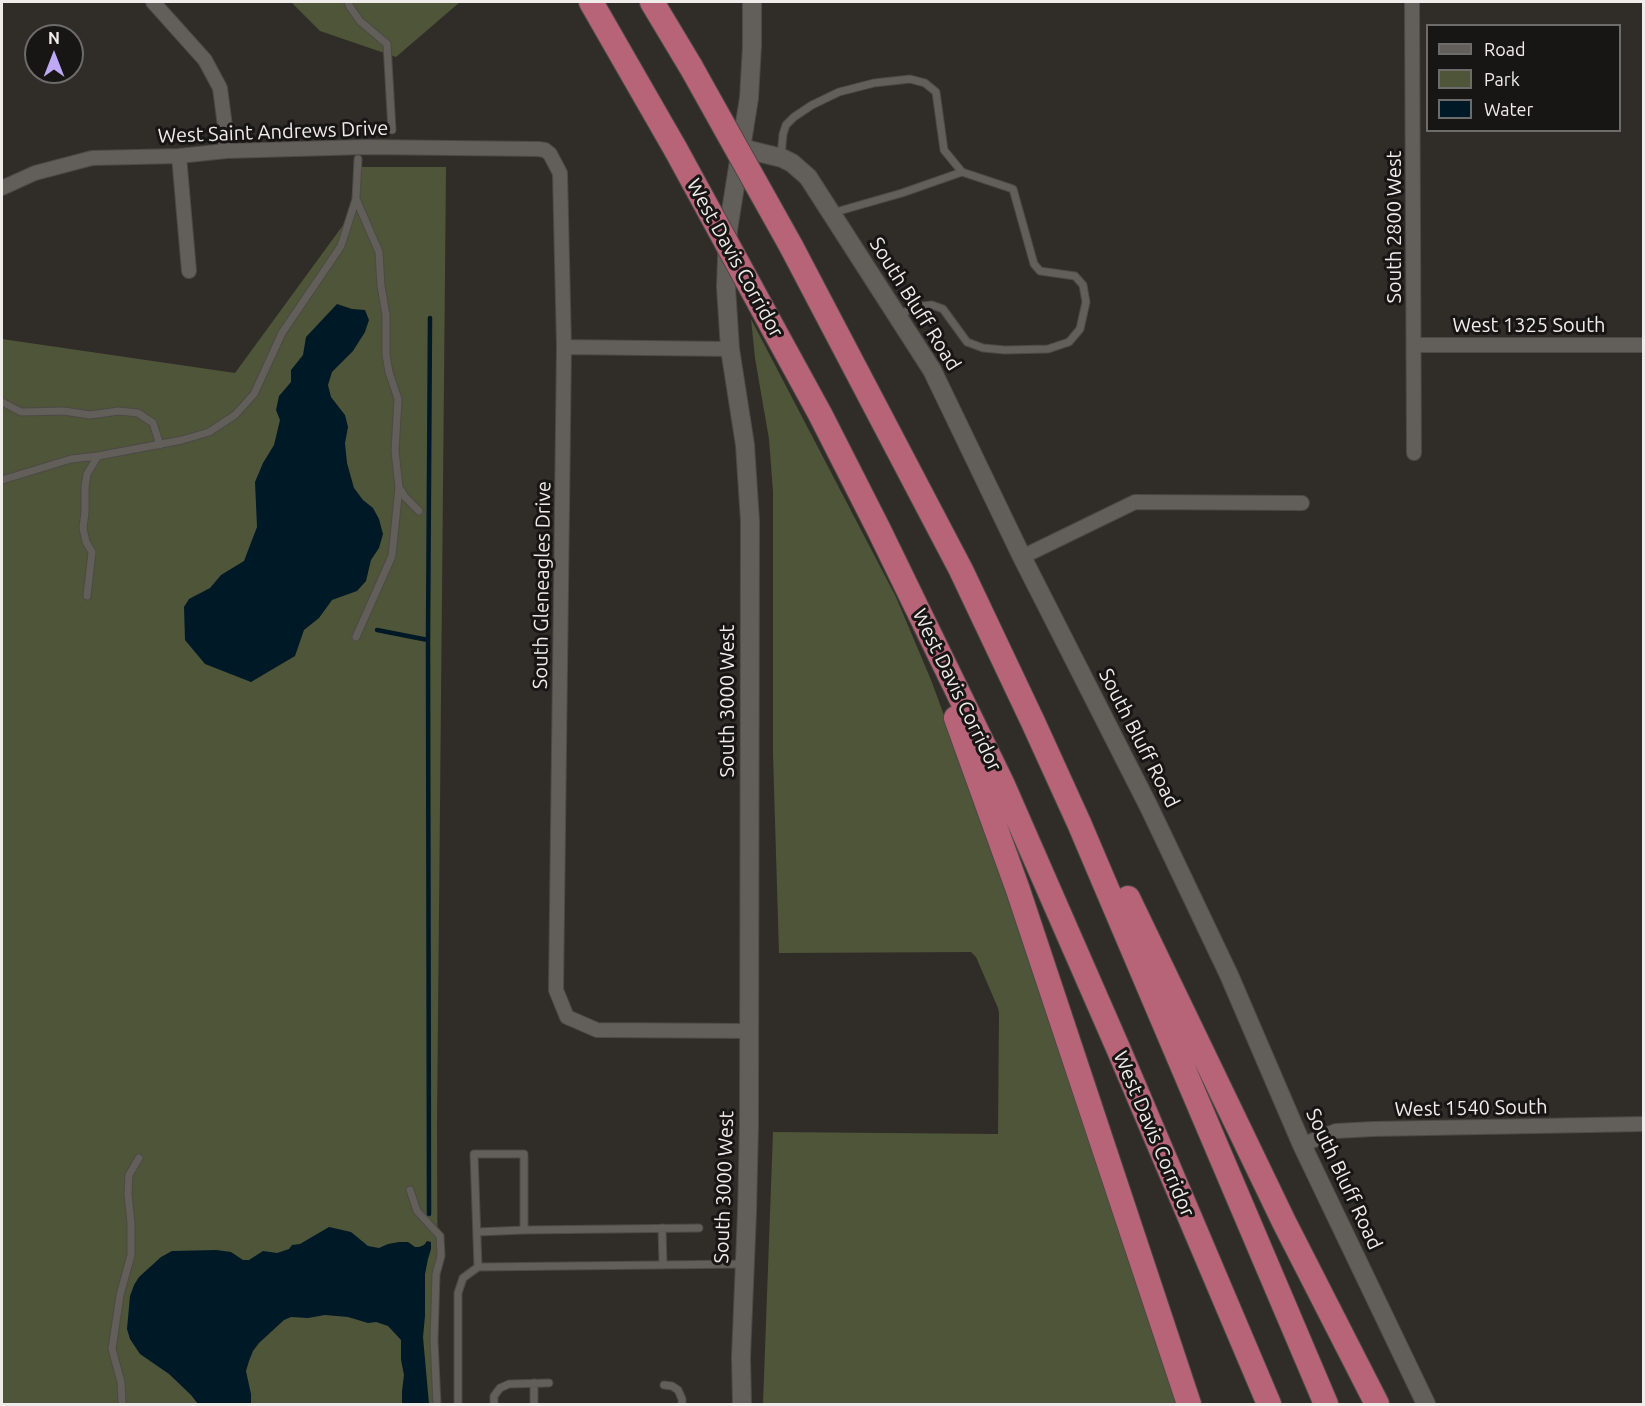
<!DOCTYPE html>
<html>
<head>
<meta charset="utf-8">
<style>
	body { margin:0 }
	#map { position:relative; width:1645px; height:1406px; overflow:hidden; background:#302d29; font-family:Ubuntu,sans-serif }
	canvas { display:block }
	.frame { position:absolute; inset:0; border:3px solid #efecea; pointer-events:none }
	.legend { position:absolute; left:1426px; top:24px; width:195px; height:108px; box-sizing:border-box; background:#171614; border:2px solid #6d6c6a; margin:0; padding:8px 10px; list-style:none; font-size:18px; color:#efecea }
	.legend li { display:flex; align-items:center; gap:12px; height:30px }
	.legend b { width:30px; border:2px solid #6d6c6a }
	.north { position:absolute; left:24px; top:24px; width:60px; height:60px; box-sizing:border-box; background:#171614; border:2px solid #6d6c6a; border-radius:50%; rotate:0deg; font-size:16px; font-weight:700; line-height:24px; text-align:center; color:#efecea }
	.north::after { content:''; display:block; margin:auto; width:21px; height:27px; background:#bda9f5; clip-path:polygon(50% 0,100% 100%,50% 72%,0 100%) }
</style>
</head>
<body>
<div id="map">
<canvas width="1645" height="1406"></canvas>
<div class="frame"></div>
<ul class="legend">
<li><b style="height:8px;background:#625e59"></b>Road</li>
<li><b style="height:16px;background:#4f5538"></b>Park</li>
<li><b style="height:16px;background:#001927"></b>Water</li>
</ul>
<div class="north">N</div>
</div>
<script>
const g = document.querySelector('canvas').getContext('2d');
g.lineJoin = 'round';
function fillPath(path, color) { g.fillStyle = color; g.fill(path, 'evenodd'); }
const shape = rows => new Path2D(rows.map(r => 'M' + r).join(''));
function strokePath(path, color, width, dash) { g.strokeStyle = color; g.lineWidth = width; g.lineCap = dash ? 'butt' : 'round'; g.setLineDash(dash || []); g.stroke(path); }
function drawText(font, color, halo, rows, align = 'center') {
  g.font = font + ' Ubuntu,sans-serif'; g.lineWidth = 6; g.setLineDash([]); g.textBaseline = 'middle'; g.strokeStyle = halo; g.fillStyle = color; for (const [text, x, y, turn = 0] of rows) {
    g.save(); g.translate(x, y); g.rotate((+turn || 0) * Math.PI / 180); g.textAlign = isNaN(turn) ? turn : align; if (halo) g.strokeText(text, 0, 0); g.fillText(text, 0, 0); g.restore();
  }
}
fillPath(shape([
	[291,2,460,2,396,57,320,31],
	[357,167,446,167,437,1124,438,1404,2,1404,2,339,235,373,349,217],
	[751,319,896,597,931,680,996,856,1178,1404,763,1404,773,1132,998,1134,999,1013,998,1008,976,957,971,952,779,953,773,754,773,492,769,439,755,358]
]), '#4f5538');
fillPath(shape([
	[337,304,352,309,365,310,369,320,365,332,353,351,332,372,328,385,331,397,345,415,348,427,345,443,347,463,354,488,363,500,373,508,379,519,383,534,379,548,371,560,366,581,357,591,332,600,319,618,304,630,295,656,251,682,205,664,185,640,184,607,189,599,210,588,221,575,244,561,257,527,255,482,263,463,274,445,280,420,276,410,279,396,291,382,291,370,303,355,306,337],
	[329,1227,351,1232,368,1246,379,1248,388,1244,399,1242,408,1242,415,1247,419,1247,424,1245,427,1241,431,1242,431,1249,428,1259,425,1274,425,1316,423,1337,429,1404,402,1404,402,1391,404,1375,401,1360,401,1340,388,1326,376,1322,368,1323,348,1317,325,1315,308,1318,291,1317,284,1320,259,1343,253,1351,249,1361,246,1371,251,1394,251,1404,198,1404,191,1395,169,1374,140,1354,130,1339,127,1329,130,1296,134,1285,139,1277,161,1257,172,1251,216,1250,231,1252,243,1260,249,1260,263,1251,277,1253,289,1249,292,1245,300,1244]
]), '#001927');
strokePath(shape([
	[377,630,428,640],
	[429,1214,428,640,430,318]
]), '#001927', 4.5);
const lane = shape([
	[348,2,350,7,360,21,387,44,392,130],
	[781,157,783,134,786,125,794,117,812,105,839,92,874,83,910,79,925,83,936,92,944,150,962,172,1013,189,1034,264,1040,271,1075,276,1083,285,1086,302,1080,329,1069,342,1048,349,1005,350,983,348,967,342,943,309,932,305,922,306,899,314],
	[356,199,379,252,381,286,386,315,386,355,389,372,398,399,395,451,399,487,392,556,356,637],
	[832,213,902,193,962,172],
	[2,402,21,412,64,411,90,415,119,411,138,413,153,423,160,445],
	[2,480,71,459,98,456,182,440,209,432,235,415,254,394,282,333,341,246,356,199,358,159],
	[399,487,405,497,419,511],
	[87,596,92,552,86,542,83,528,85,512,85,487,87,474,98,456],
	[410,1190,417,1211,440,1236,441,1256,436,1274,434,1340,437,1404],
	[662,1228,663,1265],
	[699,1228,524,1230,524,1154,474,1154,478,1267,744,1264],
	[477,1232,524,1230],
	[534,1383,534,1404],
	[664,1385,672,1386,678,1390,682,1399,682,1404],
	[122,1404,121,1382,112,1349,120,1295,131,1255,131,1223,128,1194,129,1175,139,1158],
	[458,1404,458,1293,463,1278,478,1267],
	[494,1404,494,1396,500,1388,509,1384,549,1383]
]);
const street = shape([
	[153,2,205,60,220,88,225,126,226,151],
	[1412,2,1414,453],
	[179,156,189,271],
	[2,188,35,173,92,158,179,156,226,151,366,147,538,149,545,150,550,154,560,173,564,347,556,990,567,1017,597,1030,749,1031],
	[1414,345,1644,345],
	[564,347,730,349],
	[1022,557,1135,502,1302,503],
	[1302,1145,1336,1131,1373,1129,1644,1124]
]);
const secondary = shape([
	[741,148,782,158,792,163,808,177,932,370,1022,557,1149,807,1229,975,1302,1145,1426,1404],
	[742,1404,741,1357,747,1212,749,1126,750,521,745,445,730,349,726,287,728,230,749,98,752,46,752,2]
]);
const highway = shape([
	[591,2,676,150],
	[652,2,691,67],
	[791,246,961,570,1033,722,1079,823,1326,1404],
	[774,330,820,414,879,530,1003,785,1118,1048,1269,1404],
	[956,718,1018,890,1189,1404],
	[1128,898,1284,1222,1377,1404]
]);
strokePath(lane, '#4c4946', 9);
strokePath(street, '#4c4946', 16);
strokePath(secondary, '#4c4946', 20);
strokePath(highway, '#4c4946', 26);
strokePath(lane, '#625e59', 7);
strokePath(street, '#625e59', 14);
strokePath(secondary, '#625e59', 18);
strokePath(highway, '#b76479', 24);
const highwayBridge = shape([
	[691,67,791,246],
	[676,150,774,330]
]);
strokePath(highwayBridge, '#4c4946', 26, []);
strokePath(highwayBridge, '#b76479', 24);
drawText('20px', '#efecea', '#171614', [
	["West Saint Andrews Drive",273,132,-2],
	["South 2800 West",1394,227,-90],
	["West Davis Corridor",735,258,61],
	["South Bluff Road",915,304,58],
	["West 1325 South",1529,325],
	["South Gleneagles Drive",542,585,-89],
	["West Davis Corridor",957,690,64],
	["South 3000 West",727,701,-90],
	["South Bluff Road",1139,738,63],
	["West 1540 South",1471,1108,-1],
	["West Davis Corridor",1154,1134,67],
	["South Bluff Road",1344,1179,65],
	["South 3000 West",724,1187,-88]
]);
</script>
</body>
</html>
